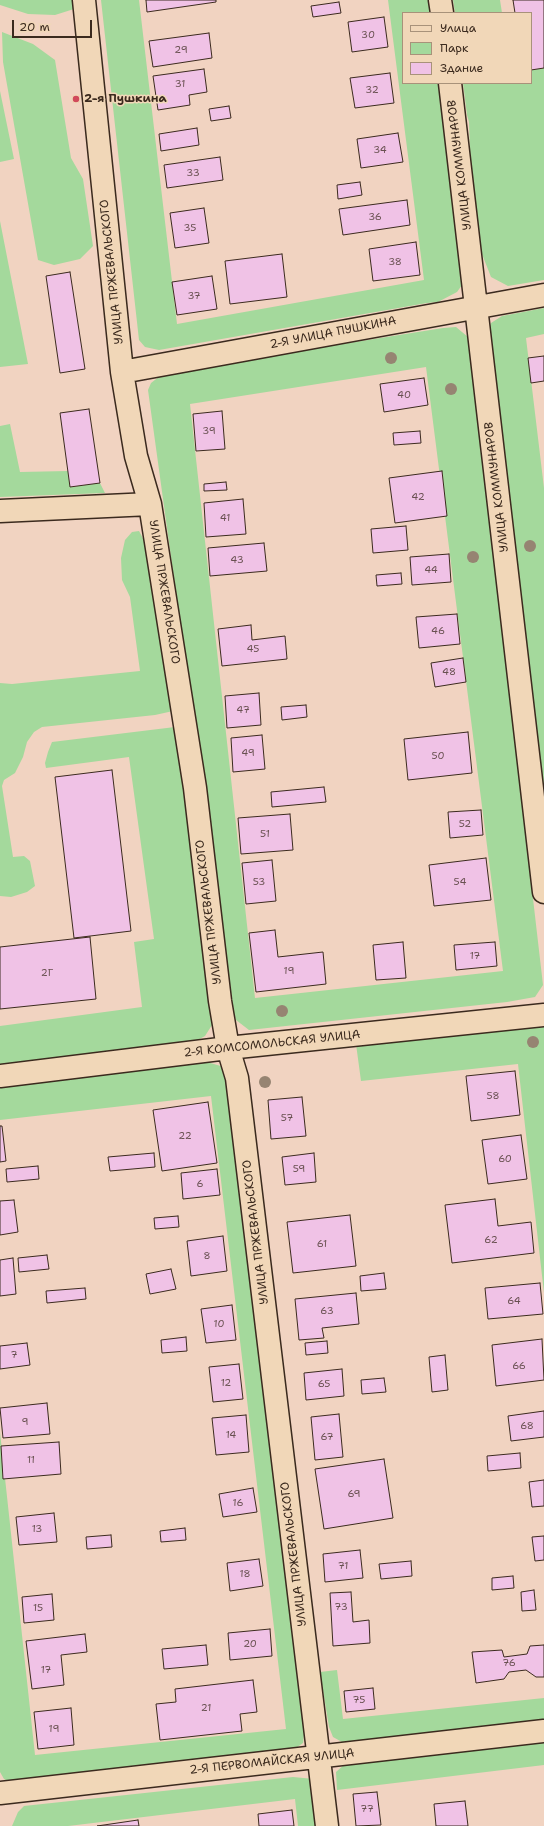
<!DOCTYPE html>
<html>
<head>
<meta charset="utf-8">
<style>
	body { margin:0 }
	#map { position:relative; width:544px; height:1826px; overflow:hidden; background:#f1d3c1; font-family:"Shantell Sans",sans-serif }
	canvas { display:block }
	.legend { position:absolute; left:402px; top:12px; width:130px; height:72px; box-sizing:border-box; background:#f1d7b8; border:1px solid #a8927a; margin:0; padding:5px 7px; list-style:none; font-size:12px; color:#3b2a1e }
	.legend li { display:flex; align-items:center; gap:8px; height:20px }
	.legend b { width:20px; border:1px solid #a8927a }
	.scale { position:absolute; left:12px; top:20px; width:80px; height:18px; box-sizing:border-box; border:2px solid #3b2a1e; border-top:0; padding-left:5px; font-size:12px; line-height:14px; white-space:nowrap; color:#3b2a1e; -webkit-text-stroke:3px #f1d7b8; paint-order:stroke }
</style>
</head>
<body>
<div id="map">
<canvas width="544" height="1826"></canvas>
<ul class="legend">
<li><b style="height:5px;background:#f1d7b8"></b>Улица</li>
<li><b style="height:11px;background:#a4d99c"></b>Парк</li>
<li><b style="height:11px;background:#f0c2e6"></b>Здание</li>
</ul>
<div class="scale">20 m</div>
</div>
<script>
const g = document.querySelector('canvas').getContext('2d');
g.lineJoin = 'round';
function fillPath(path, color) { g.fillStyle = color; g.fill(path, 'evenodd'); }
const shape = rows => new Path2D(rows.map(r => 'M' + r).join(''));
function strokePath(path, color, width, dash) { g.strokeStyle = color; g.lineWidth = width; g.lineCap = dash ? 'butt' : 'round'; g.setLineDash(dash || []); g.stroke(path); }
function drawText(font, color, halo, rows, align = 'center') {
  g.font = font + ' "Shantell Sans",sans-serif'; g.lineWidth = 3; g.setLineDash([]); g.textBaseline = 'middle'; g.strokeStyle = halo; g.fillStyle = color; for (const [text, x, y, turn = 0] of rows) {
    g.save(); g.translate(x, y); g.rotate((+turn || 0) * Math.PI / 180); g.textAlign = isNaN(turn) ? turn : align; if (halo) g.strokeText(text, 0, 0); g.fillText(text, 0, 0); g.restore();
  }
}
fillPath(shape([
	[0,0,72,0,74,9,55,15,28,14,0,5],
	[101,0,139,0,177,324,424,280,388,0,430,0,431,13,403,13,403,83,440,83,463,278,462,285,457,292,438,302,427,303,159,350,145,347,139,340],
	[453,0,500,0,502,13,455,13],
	[2,32,33,44,55,60,71,158,83,179,93,246,80,259,54,265,38,260,3,62],
	[544,64,544,280,508,286,491,277,482,254,471,180,469,122,467,115,463,83,531,83,531,65],
	[0,91,14,159,0,162],
	[0,221,28,364,0,367],
	[544,308,544,334,526,338,544,488,544,794,489,329,491,323,502,316],
	[456,327,468,337,543,985,535,997,507,1002,249,1030,236,1020,234,1014,148,390,151,383,160,376,173,371,443,328],
	[426,367,503,971,255,998,190,404],
	[10,424,20,472,68,471,70,487,100,483,105,493,0,497,0,426],
	[139,531,146,544,173,711,155,715,42,727,34,732,27,742,23,757,15,773,4,780,2,786,13,857,24,856,30,861,35,886,27,892,11,897,0,896,0,683,12,684,140,671,130,597,122,580,121,558,125,540,132,532],
	[175,727,216,1011,212,1025,205,1036,192,1043,0,1066,0,1026,142,1007,134,942,154,939,129,757,46,768,45,763,48,752,52,742],
	[544,1024,544,1293,518,1064,361,1081,356,1044],
	[207,1062,224,1067,229,1077,305,1727,303,1743,296,1748,10,1782,4,1779,0,1772,0,1432,35,1755,286,1729,211,1096,0,1120,0,1087],
	[337,1670,343,1719,544,1698,544,1722,342,1742,333,1737,329,1727,320,1672],
	[544,1742,544,1765,337,1790,336,1772,345,1764],
	[293,1777,314,1779,325,1826,298,1826,295,1799,68,1826,12,1826,18,1812,24,1806]
]), '#a4d99c');
const building = shape([
	[146,0,216,0,216,2,147,12,146,0],
	[513,0,544,0,544,68,531,70,531,13,515,13,513,0],
	[339,2,341,13,313,17,311,6,339,2],
	[384,17,388,47,352,52,348,22,384,17],
	[209,33,212,58,153,67,149,41,209,33],
	[204,69,207,92,189,95,190,105,158,110,153,76,204,69],
	[390,73,394,103,355,108,350,78,390,73],
	[229,106,231,118,211,121,209,109,229,106],
	[197,128,199,145,161,151,159,134,197,128],
	[398,133,403,162,361,168,357,139,398,133],
	[220,157,223,180,167,188,164,165,220,157],
	[360,182,362,195,338,199,337,185,360,182],
	[407,200,410,225,343,235,339,209,407,200],
	[204,208,209,243,175,248,170,213,204,208],
	[416,242,420,275,373,281,369,249,416,242],
	[282,254,287,297,230,304,225,261,282,254],
	[70,272,85,369,60,373,46,276,70,272],
	[212,276,217,309,177,315,172,282,212,276],
	[544,356,544,381,531,383,528,358,544,356],
	[424,378,428,405,384,412,380,384,424,378],
	[89,409,100,483,70,487,60,413,89,409],
	[222,411,225,449,196,451,193,414,222,411],
	[420,431,421,443,394,445,393,433,420,431],
	[442,471,447,516,395,523,389,478,442,471],
	[226,482,227,490,204,491,204,484,226,482],
	[243,499,246,534,206,537,204,503,243,499],
	[406,526,408,550,373,553,371,529,406,526],
	[264,543,267,571,210,576,208,548,264,543],
	[449,554,451,582,412,585,410,557,449,554],
	[401,573,402,584,377,586,376,575,401,573],
	[457,614,460,644,419,648,416,617,457,614],
	[251,625,252,640,285,636,287,659,222,666,218,629,251,625],
	[463,658,466,682,435,687,431,663,463,658],
	[259,693,261,725,227,728,225,696,259,693],
	[306,705,307,717,282,720,281,707,306,705],
	[468,732,472,773,408,780,404,739,468,732],
	[262,735,265,769,233,772,231,738,262,735],
	[112,770,131,931,74,938,55,777,112,770],
	[324,787,326,802,272,807,271,792,324,787],
	[481,810,483,835,450,838,448,812,481,810],
	[290,814,293,850,241,854,238,818,290,814],
	[486,858,491,900,434,906,429,865,486,858],
	[272,860,276,901,246,904,242,863,272,860],
	[275,930,278,957,323,952,326,984,256,992,249,933,275,930],
	[90,937,96,999,0,1009,0,947,90,937],
	[403,942,406,978,376,980,373,945,403,942],
	[495,942,497,966,456,970,454,945,495,942],
	[515,1071,520,1115,471,1121,466,1076,515,1071],
	[302,1097,306,1136,271,1139,268,1100,302,1097],
	[208,1102,217,1163,162,1171,153,1110,208,1102],
	[0,1126,2,1126,6,1161,0,1162,0,1126],
	[521,1135,527,1179,488,1184,482,1140,521,1135],
	[154,1153,155,1167,110,1171,108,1157,154,1153],
	[314,1153,316,1182,285,1185,282,1157,314,1153],
	[38,1166,39,1179,7,1182,6,1169,38,1166],
	[217,1169,220,1195,183,1199,181,1173,217,1169],
	[495,1199,498,1226,531,1222,534,1253,452,1263,445,1205,495,1199],
	[14,1200,18,1232,0,1235,0,1201,14,1200],
	[350,1215,356,1266,293,1273,287,1222,350,1215],
	[178,1216,179,1227,155,1229,154,1218,178,1216],
	[223,1236,227,1271,191,1276,187,1241,223,1236],
	[47,1255,49,1269,19,1272,18,1258,47,1255],
	[13,1258,16,1294,0,1296,0,1260,13,1258],
	[171,1269,176,1289,150,1294,146,1274,171,1269],
	[384,1273,386,1289,361,1291,360,1276,384,1273],
	[540,1283,543,1314,488,1319,485,1288,540,1283],
	[85,1288,86,1299,47,1303,46,1291,85,1288],
	[356,1293,359,1324,322,1328,324,1338,299,1340,295,1299,356,1293],
	[232,1305,236,1340,206,1343,201,1309,232,1305],
	[186,1337,187,1351,162,1353,161,1340,186,1337],
	[542,1339,544,1380,496,1386,492,1345,542,1339],
	[327,1341,328,1353,306,1355,305,1343,327,1341],
	[27,1343,30,1365,0,1369,0,1346,27,1343],
	[445,1355,448,1390,432,1392,429,1357,445,1355],
	[239,1364,243,1399,213,1402,209,1367,239,1364],
	[342,1369,344,1396,306,1400,304,1373,342,1369],
	[384,1378,386,1392,362,1394,361,1380,384,1378],
	[47,1403,50,1434,3,1438,0,1408,47,1403],
	[544,1411,544,1437,511,1441,508,1416,544,1411],
	[339,1414,343,1457,315,1460,311,1417,339,1414],
	[246,1415,249,1452,216,1455,212,1418,246,1415],
	[59,1442,61,1474,3,1479,1,1446,59,1442],
	[520,1453,521,1468,488,1471,487,1456,520,1453],
	[384,1459,393,1518,324,1529,315,1469,384,1459],
	[544,1480,544,1506,532,1507,529,1482,544,1480],
	[253,1488,257,1512,223,1517,219,1494,253,1488],
	[54,1513,57,1542,19,1545,16,1517,54,1513],
	[185,1528,186,1540,161,1542,160,1531,185,1528],
	[111,1535,112,1547,87,1549,86,1537,111,1535],
	[544,1536,544,1560,535,1561,532,1537,544,1536],
	[360,1550,363,1578,325,1582,323,1554,360,1550],
	[259,1559,263,1586,230,1591,227,1563,259,1559],
	[411,1561,412,1576,381,1579,379,1564,411,1561],
	[513,1576,514,1588,492,1590,492,1578,513,1576],
	[534,1590,536,1610,522,1611,521,1592,534,1590],
	[351,1592,353,1622,369,1620,370,1643,333,1646,330,1593,351,1592],
	[52,1594,54,1620,24,1623,22,1597,52,1594],
	[270,1629,272,1656,230,1660,228,1633,270,1629],
	[85,1634,87,1652,61,1655,64,1685,32,1689,26,1641,85,1634],
	[206,1645,208,1665,164,1669,162,1649,206,1645],
	[544,1645,544,1677,536,1677,526,1670,509,1672,504,1679,476,1683,472,1652,502,1650,504,1657,527,1654,530,1646,544,1645],
	[253,1680,257,1712,240,1714,242,1731,160,1740,156,1704,176,1702,175,1689,253,1680],
	[373,1688,375,1709,346,1712,344,1691,373,1688],
	[71,1708,74,1745,38,1749,34,1712,71,1708],
	[377,1792,381,1825,356,1826,353,1794,377,1792],
	[465,1801,468,1826,436,1826,434,1804,465,1801],
	[292,1810,294,1826,259,1826,258,1814,292,1810],
	[138,1820,139,1826,97,1826,138,1820]
]);
fillPath(building, '#f0c2e6');
strokePath(building, '#3b2a1e', 1);
const minor = shape([
	[84,0,122,372,136,456,150,504,195,788,220,1001,228,1048,237,1078,327,1826],
	[440,0,442,13],
	[450,83,544,892],
	[122,372,544,295],
	[0,511,150,504],
	[0,1076,228,1048,544,1015],
	[0,1793,544,1731]
]);
strokePath(minor, '#3b2a1e', 25);
strokePath(minor, '#f1d7b8', 22);
g.fillStyle = '#968472';
for (const [x, y] of [
	[391,358],
	[451,389],
	[530,546],
	[473,557],
	[282,1011],
	[533,1042],
	[265,1082]
]) { g.beginPath(); g.arc(x, y, 6, 0, 2 * Math.PI); g.fill(); }
for (const [x, y, r, color] of [
	[76,99,4,"#d1495b"]
]) { const dot = new Path2D(); dot.arc(x, y, r, 0, 2 * Math.PI); g.fillStyle = color; g.fill(dot); strokePath(dot, '#f1d7b8', 1.5); }
drawText('10px', '#685050', null, [
	["30",368,35],
	["29",181,50],
	["31",180,84],
	["32",372,90],
	["34",380,150],
	["33",193,173],
	["36",375,217],
	["35",190,228],
	["38",395,262],
	["37",194,296],
	["40",404,395],
	["39",209,431],
	["42",418,497],
	["41",225,518],
	["43",237,560],
	["44",431,570],
	["46",438,631],
	["45",253,649],
	["48",449,672],
	["47",243,710],
	["49",248,753],
	["50",438,756],
	["52",465,824],
	["51",265,834],
	["53",259,882],
	["54",460,882],
	["17",475,956],
	["19",289,971],
	["2Г",47,973],
	["58",493,1096],
	["57",287,1118],
	["22",185,1136],
	["60",505,1159],
	["59",299,1169],
	["6",200,1184],
	["62",491,1240],
	["61",322,1244],
	["8",207,1256],
	["64",514,1301],
	["63",327,1311],
	["10",219,1324],
	["7",14,1355],
	["66",519,1366],
	["12",226,1383],
	["65",324,1384],
	["9",25,1422],
	["68",527,1426],
	["14",231,1435],
	["67",327,1437],
	["11",31,1460],
	["69",354,1494],
	["16",238,1503],
	["13",37,1529],
	["71",343,1566],
	["18",245,1574],
	["73",341,1607],
	["15",38,1608],
	["20",250,1644],
	["76",509,1663],
	["17",46,1670],
	["75",359,1700],
	["21",206,1708],
	["19",54,1729],
	["77",367,1809]
]);
drawText('bold 12px', '#3b2a1e', '#f1d7b8', [
	["2-я Пушкина",84,99]
], 'left');
drawText('12px', '#3b2a1e', '#f1d7b8', [
	["УЛИЦА КОММУНАРОВ",460,165,-97],
	["УЛИЦА ПРЖЕВАЛЬСКОГО",112,272,-96],
	["2-Я УЛИЦА ПУШКИНА",333,333,-11],
	["УЛИЦА КОММУНАРОВ",497,487,-97],
	["УЛИЦА ПРЖЕВАЛЬСКОГО",164,592,81],
	["УЛИЦА ПРЖЕВАЛЬСКОГО",209,912,-97],
	["2-Я КОМСОМОЛЬСКАЯ УЛИЦА",272,1044,-6],
	["УЛИЦА ПРЖЕВАЛЬСКОГО",256,1232,-97],
	["УЛИЦА ПРЖЕВАЛЬСКОГО",294,1554,-97],
	["2-Я ПЕРВОМАЙСКАЯ УЛИЦА",272,1762,-6]
]);
</script>
</body>
</html>
